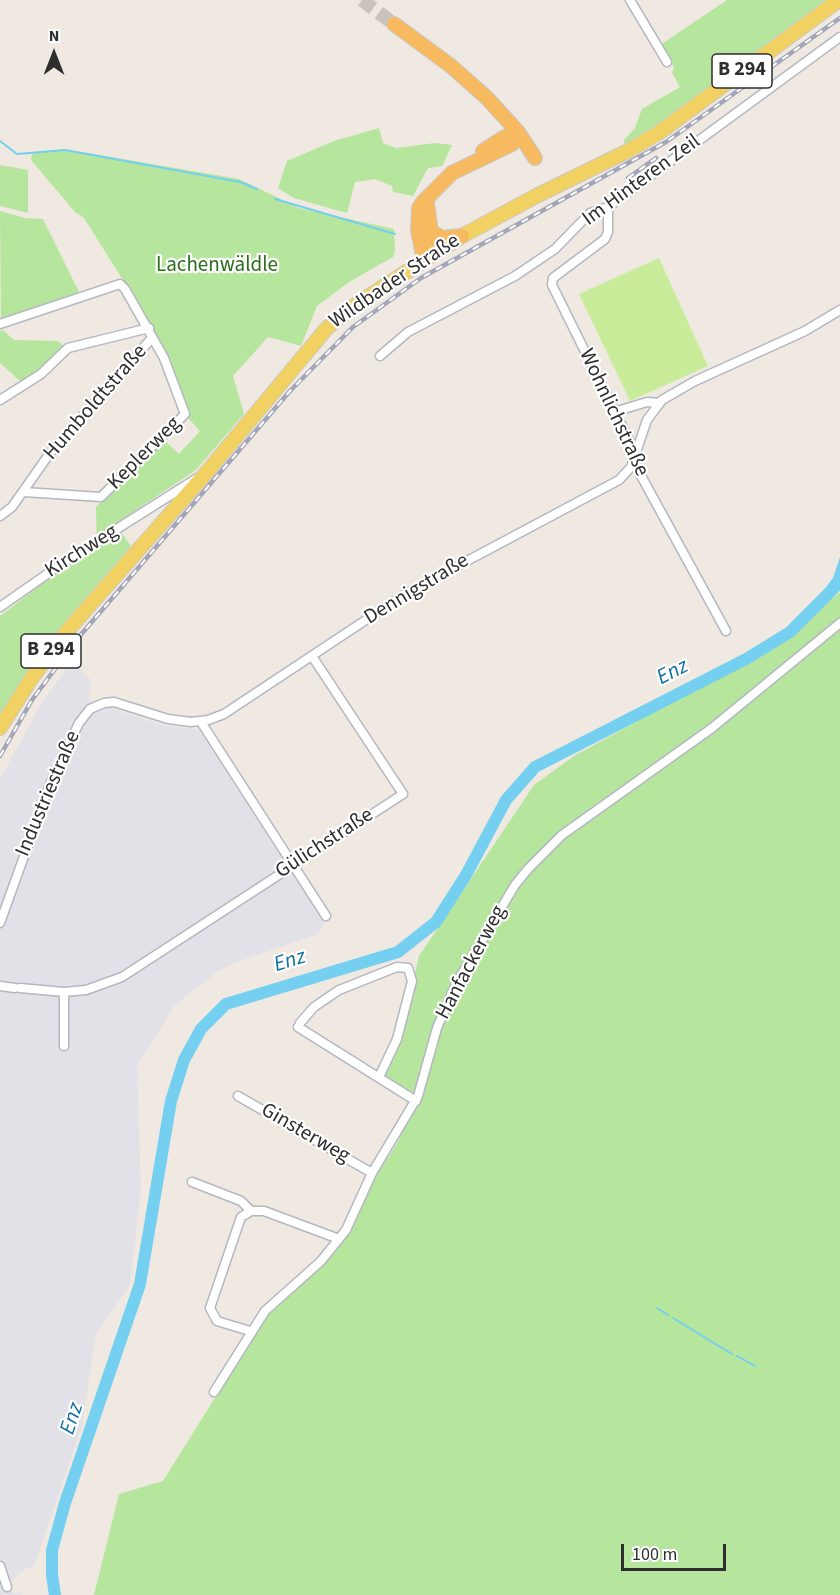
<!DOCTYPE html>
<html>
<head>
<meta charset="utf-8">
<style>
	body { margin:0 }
	#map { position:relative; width:840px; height:1595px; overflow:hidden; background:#efe9e1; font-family:"Source Sans 3",sans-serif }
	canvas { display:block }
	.north { position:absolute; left:24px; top:24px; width:60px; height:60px; -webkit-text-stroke:4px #fff; paint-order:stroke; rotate:0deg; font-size:16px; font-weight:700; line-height:24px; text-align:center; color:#2e2e2e }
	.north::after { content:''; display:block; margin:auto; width:21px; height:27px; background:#2e2e2e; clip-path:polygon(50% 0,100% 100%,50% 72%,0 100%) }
	.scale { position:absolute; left:621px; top:1544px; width:105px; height:27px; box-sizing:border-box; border:3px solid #2e2e2e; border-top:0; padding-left:8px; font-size:18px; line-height:21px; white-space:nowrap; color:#2e2e2e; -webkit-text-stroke:4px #fff; paint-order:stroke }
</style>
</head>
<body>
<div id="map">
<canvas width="840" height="1595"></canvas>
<div class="north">N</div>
<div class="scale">100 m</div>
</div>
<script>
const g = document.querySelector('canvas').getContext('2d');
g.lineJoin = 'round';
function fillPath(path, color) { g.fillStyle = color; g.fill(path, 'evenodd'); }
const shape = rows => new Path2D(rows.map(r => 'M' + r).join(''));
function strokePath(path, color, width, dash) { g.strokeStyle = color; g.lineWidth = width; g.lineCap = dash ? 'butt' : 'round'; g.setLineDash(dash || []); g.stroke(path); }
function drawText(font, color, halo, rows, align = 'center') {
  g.font = font + ' "Source Sans 3",sans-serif'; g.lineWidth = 4.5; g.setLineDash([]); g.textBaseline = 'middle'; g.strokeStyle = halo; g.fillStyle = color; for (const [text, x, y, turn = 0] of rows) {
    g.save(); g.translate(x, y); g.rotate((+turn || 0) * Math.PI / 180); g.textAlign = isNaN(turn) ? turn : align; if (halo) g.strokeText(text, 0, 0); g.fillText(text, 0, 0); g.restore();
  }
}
fillPath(shape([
	[71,662,91,680,89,701,162,725,199,730,324,923,318,934,237,962,217,972,175,1005,137,1066,141,1190,130,1285,95,1336,82,1426,34,1567,26,1568,11,1581,13,1594,21,1592,21,1595,0,1595,0,779,39,708]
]), '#e3e1e8');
fillPath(shape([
	[727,0,830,0,625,149,624,140,635,128,642,109,680,87,672,73,674,67,660,45],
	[379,128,383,143,396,148,435,143,452,145,442,166,428,168,413,196,393,192,392,186,375,179,355,182,347,213,294,198,278,188,287,161,334,141],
	[65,149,239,179,299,208,394,229,395,251,393,257,349,282,317,306,301,346,268,337,233,376,244,414,196,470,115,524,131,546,48,643,0,716,0,616,42,584,97,549,96,507,162,438,179,454,200,431,189,419,161,344,123,280,84,218,75,212,31,160,32,153],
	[0,165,28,170,28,213,0,206],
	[0,211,25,218,43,219,79,292,1,319],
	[3,330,14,340,58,341,64,346,41,369,21,382,0,363,0,331],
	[840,592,840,1595,94,1595,119,1494,163,1481,268,1313,342,1242,385,1155,388,1158,400,1138,398,1134,416,1101,406,1089,385,1077,386,1069,401,1033,419,956,534,785,574,756,751,659,790,634]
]), '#b6e59e');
fillPath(shape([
	[659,258,708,366,630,401,579,294]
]), '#c9ec9a');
fillPath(shape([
	[840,557,840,590,817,608,814,603,833,578]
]), '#75cff0');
strokePath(shape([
	[0,141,17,154,65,150,240,182,257,189],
	[275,199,395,234],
	[657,1308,668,1315],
	[673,1318,732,1354],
	[737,1356,755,1366]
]), '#75cff0', 2);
strokePath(shape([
	[55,1595,52,1575,52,1550,65,1503,140,1284,171,1101,184,1060,201,1029,226,1004,398,952,436,922,466,875,506,800,535,767,746,659,790,632,840,582]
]), '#75cff0', 12);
strokePath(shape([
	[362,0,394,24]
]), '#c8c4bd', 14, [14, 7]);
const minor = shape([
	[630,0,667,62],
	[608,207,608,232,605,239,553,278,552,285,630,442,633,461,726,631],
	[0,324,120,284,125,289,164,358,185,414,101,497,24,492],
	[380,356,408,332,515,276,555,249,590,213,608,207,840,37],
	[0,400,41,374,68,348,149,328],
	[614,412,647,402,659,403],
	[0,516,12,507,50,453,152,338],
	[0,607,63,563,199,477],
	[201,722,326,916],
	[0,923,50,784,79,723,90,709,104,703,114,702,168,719,191,722,208,720,224,714,405,594,619,480,631,467,647,420,662,400,695,381,805,331,840,310],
	[0,986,15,988],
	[20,988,64,992,86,990,122,977,403,794,312,656],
	[64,992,64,1046],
	[300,1023,314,1007,339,990,397,967,408,968,412,981,397,1039,379,1077],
	[298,1027,416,1101],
	[238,1096,372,1173],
	[192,1182,241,1201,251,1211],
	[250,1331,217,1321,210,1308,241,1217,251,1211,264,1211,339,1239],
	[214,1392,265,1311,321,1261,346,1230,372,1173,418,1096,437,1028,456,984,515,885,528,869,562,835,712,728,840,623],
	[0,1566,7,1587]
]);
const primary = shape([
	[0,728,31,679,67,631,207,472,327,328,357,304,462,236,538,195,630,150,660,132,839,0]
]);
const trunk = shape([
	[394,24,451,66,487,98,518,132,535,158],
	[483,151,503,138,518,132],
	[427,203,434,254],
	[429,230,442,238,462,236],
	[424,261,418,230,419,208,423,202,452,173,512,144,518,132]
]);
strokePath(minor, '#b4b7c1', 11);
strokePath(primary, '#c9c9c9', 16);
strokePath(trunk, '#c9c9c9', 16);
strokePath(minor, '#fff', 8);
strokePath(primary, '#f2d163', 14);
strokePath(trunk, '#f8ba60', 14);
const rail = shape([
	[628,178,656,158],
	[0,756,32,700,78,638,290,391,353,327,421,278,666,142,840,18]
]);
strokePath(rail, '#a3a6b8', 4.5);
strokePath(rail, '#fff', 2, [7]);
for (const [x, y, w] of [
	[742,71,60],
	[51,651,60]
]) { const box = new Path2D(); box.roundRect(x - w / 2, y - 17, w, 34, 4.5); g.fillStyle = '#fff'; g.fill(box); strokePath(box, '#2e2e2e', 1.5); }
drawText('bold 20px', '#2e2e2e', null, [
	["B 294",742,71],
	["B 294",51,651]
]);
drawText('21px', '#2e2e2e', '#fff', [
	["Im Hinteren Zeil",642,181,-36],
	["Wildbader Straße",395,282,-34],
	["Humboldtstraße",96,403,-49],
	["Wohnlichstraße",613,413,65],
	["Keplerweg",145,454,-45],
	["Kirchweg",82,552,-32],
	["Dennigstraße",417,590,-31],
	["Industriestraße",49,794,-67],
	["Gülichstraße",325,844,-33],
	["Hanfackerweg",472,963,-62],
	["Ginsterweg",305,1134,30]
]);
drawText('21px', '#2c6e1b', '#fff', [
	["Lachenwäldle",217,266]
]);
drawText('italic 22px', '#0d6fa3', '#fff', [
	["Enz",673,673,-27],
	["Enz",290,962,-17],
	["Enz",73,1419,-72]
]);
</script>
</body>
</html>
